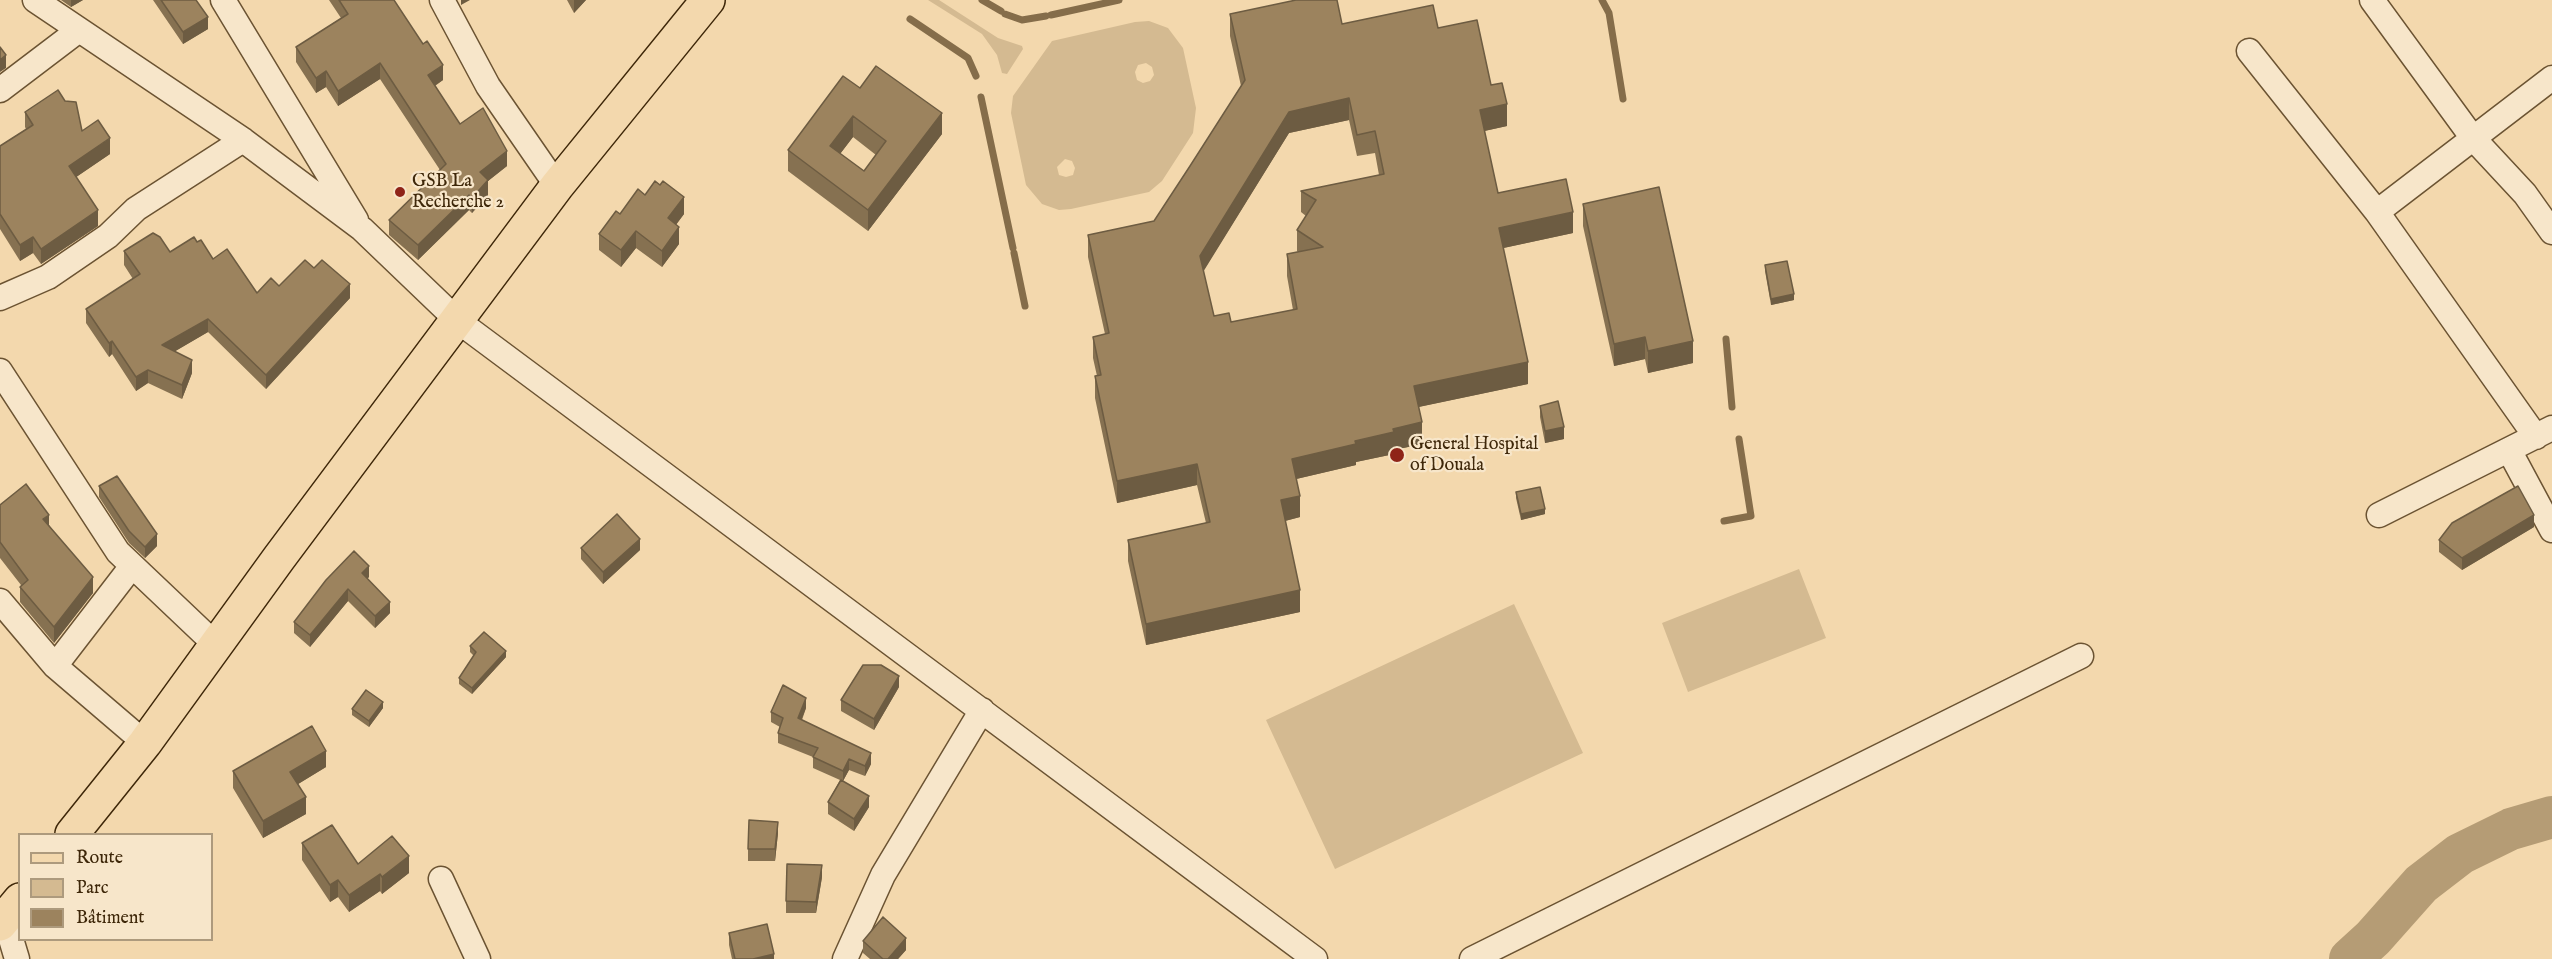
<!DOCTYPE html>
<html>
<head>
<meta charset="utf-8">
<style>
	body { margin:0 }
	#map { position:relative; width:2552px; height:959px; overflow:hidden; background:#f3d8ad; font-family:"IM FELL English",serif }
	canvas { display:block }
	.legend { position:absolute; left:18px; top:833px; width:195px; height:108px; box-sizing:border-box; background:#f7e6ca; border:2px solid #ad9a7d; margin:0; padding:8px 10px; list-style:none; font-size:18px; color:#3e2709 }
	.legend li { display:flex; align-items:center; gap:12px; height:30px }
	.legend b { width:30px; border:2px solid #ad9a7d }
</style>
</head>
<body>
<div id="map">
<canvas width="2552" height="959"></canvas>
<ul class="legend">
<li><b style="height:8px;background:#f3d8ad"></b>Route</li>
<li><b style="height:16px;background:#d4ba91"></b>Parc</li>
<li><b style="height:16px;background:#9c835e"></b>Bâtiment</li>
</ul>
</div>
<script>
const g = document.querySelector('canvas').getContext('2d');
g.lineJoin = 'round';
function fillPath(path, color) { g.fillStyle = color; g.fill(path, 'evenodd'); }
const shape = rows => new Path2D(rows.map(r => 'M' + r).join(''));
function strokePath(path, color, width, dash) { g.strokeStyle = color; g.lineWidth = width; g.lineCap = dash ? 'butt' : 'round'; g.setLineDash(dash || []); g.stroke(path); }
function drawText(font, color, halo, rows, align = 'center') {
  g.font = font + ' "IM FELL English",serif'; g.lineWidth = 4.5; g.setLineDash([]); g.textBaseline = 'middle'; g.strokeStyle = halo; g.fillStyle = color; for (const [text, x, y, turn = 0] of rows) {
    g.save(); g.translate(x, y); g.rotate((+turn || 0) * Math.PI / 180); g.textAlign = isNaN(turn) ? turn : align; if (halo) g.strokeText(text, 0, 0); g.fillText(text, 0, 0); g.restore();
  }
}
fillPath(shape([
	[928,0,939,0,998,38,1022,46,1023,49,1007,74,1002,73,997,55,982,34],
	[1149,21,1168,28,1183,48,1196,108,1193,133,1162,181,1149,192,1071,209,1059,210,1042,204,1026,185,1011,113,1013,96,1052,41,1135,22],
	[1146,63,1152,67,1154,75,1150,81,1143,83,1137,80,1135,72,1138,65],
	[1065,159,1072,161,1075,168,1073,175,1066,177,1059,175,1057,167],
	[1799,569,1826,638,1688,692,1662,623],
	[1514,604,1583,753,1335,869,1266,720]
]), '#d4ba91');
strokePath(shape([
	[982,0,1001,11],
	[1602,0,1609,13,1623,99],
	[1005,14,1022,20,1046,16],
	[1051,15,1119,0],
	[910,19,968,58,976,76],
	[981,97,1013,248],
	[1014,253,1025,306],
	[1726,339,1732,407],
	[1724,521,1751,516,1739,439]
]), '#856d4a', 7);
strokePath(shape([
	[2350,959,2373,938,2421,884,2460,854,2511,829,2552,817]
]), '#b59c75', 42);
const street = shape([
	[35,0,243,140,362,229,458,321,1315,959],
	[223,0,356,220],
	[442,0,488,86,557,186],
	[2372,0,2472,137,2525,194,2552,232],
	[2249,51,2377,212,2536,437],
	[0,90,79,30],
	[2377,212,2552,78],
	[0,298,48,277,108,236,136,209,243,140],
	[0,371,118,552,216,645],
	[2509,450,2552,530],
	[2379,515,2552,428],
	[0,601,55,666,145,743],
	[55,666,132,566],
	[441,879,478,959],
	[5,919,17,959],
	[845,959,883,875,982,710],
	[1472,959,2081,656]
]);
const primary = shape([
	[72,834,145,743,279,558,557,186,708,0],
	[0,924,20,900]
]);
strokePath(street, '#6b5332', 27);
strokePath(primary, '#3e2709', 36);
strokePath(street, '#f7e6ca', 24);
strokePath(primary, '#f3d8ad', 33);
fillPath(shape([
	[61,0,83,0,71,7],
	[153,0,196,0,208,29,183,44],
	[329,0,394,0,443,80,435,86,460,124,507,166,488,181,488,195,472,213,469,210,418,260,389,235,389,220,440,170,380,79,338,106,326,87,316,93,296,62,296,47,341,18],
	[567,0,586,0,574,13],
	[1230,14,1342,24,1438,28,1491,85,1507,126,1484,131,1498,193,1573,233,1503,248,1528,384,1418,407,1422,444,1394,450,1394,454,1356,462,1356,465,1296,479,1300,517,1285,521,1300,612,1146,645,1128,561,1128,540,1206,523,1197,485,1117,503,1095,398,1095,376,1097,376,1093,358,1093,337,1105,334,1088,257,1088,235,1154,221,1190,166,1241,86,1230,36],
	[1349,120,1357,156,1375,153,1379,175,1301,191,1301,212,1306,216,1297,230,1297,251,1298,252,1287,254,1287,276,1293,310,1231,322,1214,316,1203,271,1289,133],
	[860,88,942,134,868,231,788,171,788,150],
	[853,137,876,155,864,171,840,154],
	[25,112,82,131,110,154,76,177,98,226,41,264,33,253,20,261,0,229,0,146,26,129,25,127],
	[645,195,684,214,676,225,679,244,662,267,636,248,621,267,599,250,599,234,620,214],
	[1583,204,1693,363,1648,373,1645,359,1614,366,1583,226],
	[197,242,213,259,257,293,279,286,350,298,266,389,208,332,175,351,192,373,182,399,148,383,136,391,112,354,109,357,86,323,86,309,133,279,124,265,124,251,170,252],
	[1765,265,1794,300,1771,305,1765,271],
	[1540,406,1564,439,1545,443,1540,417],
	[99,486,157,546,145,558,129,543,99,497],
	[1516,492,1545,514,1521,520,1516,498],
	[0,505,49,525,93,593,54,643,20,602,20,587,21,585,0,558],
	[2534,527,2462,570,2439,552,2439,540],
	[581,548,640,550,603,584,581,559],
	[369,577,367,579,390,613,375,628,348,601,310,647,294,633,294,622],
	[470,646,506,657,472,694,459,684,459,678,474,656,470,652],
	[899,687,874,730,841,711,841,700],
	[383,708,369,727,352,715,352,709],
	[806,708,802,720,871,764,865,776,849,770,843,781,869,807,854,831,828,814,828,802,840,780,813,768,813,757,778,743,778,733,780,727,771,722,771,712],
	[326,767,298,784,306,814,263,838,233,788,233,771],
	[778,833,775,861,748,861,748,849],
	[302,843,358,864,409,873,382,894,380,891,349,912,338,897,330,902,302,860],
	[822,877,816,913,786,913,786,901],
	[729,933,774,959,732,959,729,945],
	[863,941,906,950,898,959,870,959,863,953]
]), '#867151');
fillPath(shape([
	[71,0,83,0,71,7],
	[461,0,470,0,461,5],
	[574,0,586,0,574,13],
	[208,17,208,29,183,44,183,32],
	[6,55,6,68,0,72,0,60],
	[380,63,380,79,338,106,338,91],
	[443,65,443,80,428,90,428,75],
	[326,71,326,87,316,93,316,78],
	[1349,98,1349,120,1289,133,1200,277,1200,256,1289,112],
	[1507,104,1507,126,1480,132,1480,110],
	[942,113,942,134,868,231,868,210],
	[853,116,853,137,830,167,830,146],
	[110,138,110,154,69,182,69,166],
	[507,151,507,166,488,181,488,195,472,213,472,198,480,172],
	[469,195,469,210,418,260,418,245],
	[684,197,684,214,668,235,668,218],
	[98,210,98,226,41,264,41,249],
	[1573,212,1573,233,1499,249,1499,228],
	[679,227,679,244,662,267,662,251],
	[636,231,636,248,621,267,621,250],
	[33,237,33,253,20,261,20,245],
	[350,284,350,298,266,389,266,375],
	[1794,294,1794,300,1771,305,1771,299],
	[208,319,208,332,162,359,162,345],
	[1645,337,1645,359,1614,366,1614,344],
	[112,341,112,354,109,357,109,343],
	[1693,341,1693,363,1648,373,1648,351],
	[192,360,192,373,182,399,182,385],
	[1528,362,1528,384,1414,408,1414,386],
	[148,370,148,383,136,391,136,377],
	[1422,422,1422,444,1394,450,1394,454,1356,462,1356,465,1292,480,1292,459,1393,429],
	[1564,427,1564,439,1545,443,1545,431],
	[1197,464,1197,485,1117,503,1117,481],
	[1300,496,1300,517,1281,522,1281,500],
	[1545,509,1545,514,1521,520,1521,514],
	[49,515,49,530,43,519],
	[2534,515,2534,527,2462,570,2462,558],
	[157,534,157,546,145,558,145,547],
	[640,539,640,550,603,584,603,572],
	[369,566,369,577,362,585,362,573],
	[93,577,93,593,54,643,54,627],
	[348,589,348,601,310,647,310,635],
	[1300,590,1300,612,1146,645,1146,624],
	[390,602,390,613,375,628,375,616],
	[506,651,506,657,472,694,472,688],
	[899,676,899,687,874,730,874,719],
	[806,698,806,708,798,728,798,718],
	[383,702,383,708,369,727,369,721],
	[326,751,326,767,290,789,290,772],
	[871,753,871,764,865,776,865,766],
	[849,759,849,770,843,781,843,771],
	[869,796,869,807,854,831,854,819],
	[306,797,306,814,263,838,263,821],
	[778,822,778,833,775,861,775,849],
	[409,856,409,873,382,894,382,877],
	[822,865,822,877,816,913,816,902],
	[380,874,380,891,349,912,349,895],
	[338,880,338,897,330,902,330,885],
	[906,938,906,950,898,959,888,959],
	[774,954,774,959,753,959]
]), '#6d5c42');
const building = shape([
	[161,0,196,0,208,17,183,32,161,0],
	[339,0,394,0,423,44,427,41,443,65,428,75,460,124,483,108,507,151,480,172,488,180,472,198,469,195,418,245,389,220,446,164,380,63,338,91,326,71,316,78,296,47,348,14,339,0],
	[1296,0,1337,0,1342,24,1433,5,1438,28,1477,20,1491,85,1502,83,1507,104,1480,110,1498,193,1566,179,1573,212,1499,228,1528,362,1414,386,1422,422,1393,429,1394,432,1355,441,1356,444,1292,459,1300,496,1281,500,1300,590,1146,624,1128,540,1210,522,1197,464,1117,481,1095,376,1101,375,1093,337,1109,333,1088,235,1154,221,1190,166,1245,80,1230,14,1296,0],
	[1349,98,1357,135,1375,131,1384,174,1301,191,1316,200,1297,230,1323,247,1287,254,1297,309,1231,322,1229,313,1214,316,1200,256,1289,112,1349,98],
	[0,47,6,55,0,60,0,47],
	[876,66,942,113,868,210,788,150,843,76,860,88,876,66],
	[853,116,886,141,864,171,830,146,853,116],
	[58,90,65,101,76,102,82,131,98,120,110,138,69,166,98,210,41,249,33,237,20,245,0,214,0,146,33,125,25,112,58,90],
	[655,181,660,185,663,181,684,197,668,218,679,227,662,251,636,231,621,250,599,234,616,211,620,214,638,189,645,195,655,181],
	[1659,187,1693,341,1648,351,1645,337,1614,344,1583,204,1659,187],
	[153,233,160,237,170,252,194,237,197,242,201,240,213,259,227,249,257,293,271,278,279,286,305,260,314,268,322,260,350,284,266,375,208,319,162,345,192,360,182,385,148,370,136,377,112,341,109,343,86,309,140,274,124,251,153,233],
	[1787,261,1794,294,1771,299,1765,265,1787,261],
	[1558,401,1564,427,1545,431,1540,406,1558,401],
	[117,476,157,534,145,547,129,531,99,486,117,476],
	[26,484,49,515,43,519,93,577,54,627,20,587,28,580,0,542,0,505,26,484],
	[2518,486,2534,515,2462,558,2439,540,2452,523,2518,486],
	[1540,487,1545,509,1521,514,1516,492,1540,487],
	[617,514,640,539,603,572,581,548,617,514],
	[354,551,369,566,362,573,390,602,375,616,348,589,310,635,294,622,326,580,354,551],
	[484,632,506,651,472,688,459,678,476,652,470,646,484,632],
	[863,665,881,665,899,676,874,719,841,700,863,665],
	[783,685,806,698,798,718,871,753,865,766,849,759,843,771,813,757,818,748,778,733,783,718,771,712,783,685],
	[366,690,383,702,369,721,352,709,366,690],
	[312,726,326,751,290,772,306,797,263,821,233,771,312,726],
	[841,780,869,796,854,819,828,802,841,780],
	[749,820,778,822,775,849,748,849,749,820],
	[332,825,358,864,392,836,409,856,382,877,380,874,349,895,338,880,330,885,302,843,332,825],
	[787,864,822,865,816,902,786,901,787,864],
	[883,917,906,938,888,959,883,959,863,941,883,917],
	[767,924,774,954,753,959,735,959,729,933,767,924]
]);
fillPath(building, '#9c835e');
strokePath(building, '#6d5c42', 1.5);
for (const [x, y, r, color] of [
	[400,192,6,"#8f2418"],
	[1397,455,8,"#8f2418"]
]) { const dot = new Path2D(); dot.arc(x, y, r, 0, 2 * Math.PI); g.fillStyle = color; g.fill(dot); strokePath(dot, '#f7e6ca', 2); }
drawText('18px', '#3e2709', '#f7e6ca', [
	["GSB La",412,182],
	["Recherche 2",412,203],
	["General Hospital",1410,445],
	["of Douala",1410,466]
], 'left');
</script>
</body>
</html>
